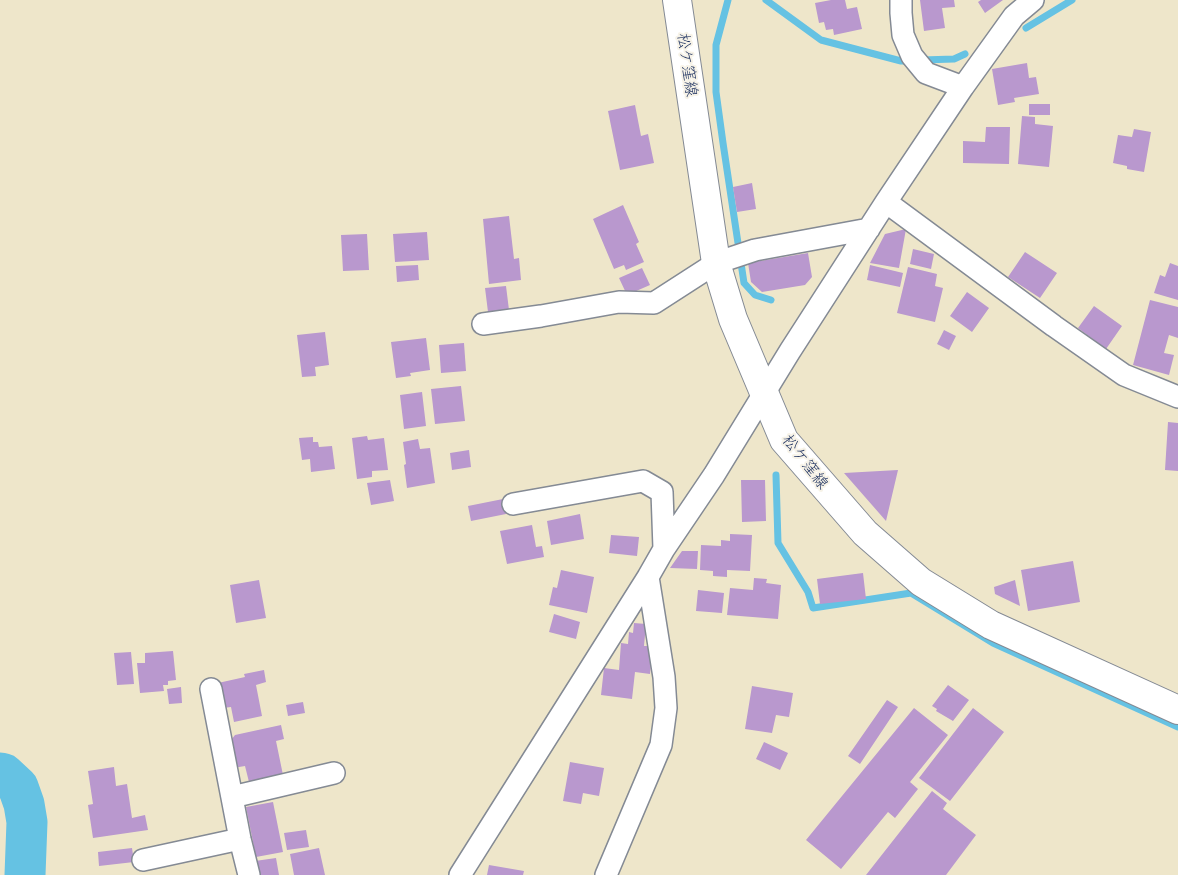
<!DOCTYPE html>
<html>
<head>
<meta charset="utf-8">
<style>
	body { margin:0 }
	canvas { display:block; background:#eee6ca }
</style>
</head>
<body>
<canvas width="1178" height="875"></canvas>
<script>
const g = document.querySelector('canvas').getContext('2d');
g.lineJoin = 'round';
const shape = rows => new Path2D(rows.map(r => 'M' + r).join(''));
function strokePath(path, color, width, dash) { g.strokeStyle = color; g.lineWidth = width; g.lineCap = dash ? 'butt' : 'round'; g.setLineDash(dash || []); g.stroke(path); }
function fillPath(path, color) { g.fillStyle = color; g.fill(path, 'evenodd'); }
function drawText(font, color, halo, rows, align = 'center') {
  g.font = font + ' Delius,"Klee One",sans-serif'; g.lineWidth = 4; g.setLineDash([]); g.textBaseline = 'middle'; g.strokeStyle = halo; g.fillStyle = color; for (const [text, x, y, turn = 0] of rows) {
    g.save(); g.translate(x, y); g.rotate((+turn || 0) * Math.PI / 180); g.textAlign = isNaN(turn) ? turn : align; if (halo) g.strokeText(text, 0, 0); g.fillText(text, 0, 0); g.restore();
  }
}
strokePath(shape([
	[728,0,716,45,716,92,723,143,744,283,755,295,771,300],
	[766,0,821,40,901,61,911,61],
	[1026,28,1072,0],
	[922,60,954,59,965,54],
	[776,475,778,543,808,592,813,608,911,593,993,643,1178,727]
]), '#65c2e3', 7);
strokePath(shape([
	[0,773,4,774,18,787,24,804,27,822,25,875]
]), '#65c2e3', 41);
fillPath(shape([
	[831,0,845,0,847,9,857,7,862,29,834,35,833,29,826,30,824,22,819,23,815,3],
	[920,0,954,0,955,7,942,8,945,28,924,31],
	[981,0,1003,0,985,13,978,2],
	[1027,63,1029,78,1036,77,1039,94,1014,98,1015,102,998,105,992,69],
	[1029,104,1050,104,1050,115,1029,115],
	[635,105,641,136,648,134,654,163,620,170,608,111],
	[1022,116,1035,117,1035,124,1053,126,1049,167,1018,164],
	[986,127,1010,127,1009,164,963,163,963,141,985,142],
	[1134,129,1151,132,1144,172,1127,169,1127,166,1113,163,1118,135,1132,137],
	[752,183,756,209,737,212,733,187],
	[623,205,639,242,636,244,644,262,626,270,624,265,614,269,593,219],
	[509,216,514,259,519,258,521,280,489,284,483,219],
	[906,229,899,268,870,263,885,234],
	[427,232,429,260,395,262,393,234],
	[367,234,369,270,343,271,341,235],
	[913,249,934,254,931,269,910,264],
	[1025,252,1057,273,1040,298,1008,277],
	[808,253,812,277,805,285,762,292,751,282,748,263],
	[1170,263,1178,266,1178,300,1154,293,1160,275,1165,277],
	[418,265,419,280,397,282,396,266],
	[870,265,903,273,900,287,867,280],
	[908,267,937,274,935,286,943,288,935,322,897,313],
	[642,268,650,285,627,295,619,278],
	[506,286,509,310,488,312,485,288],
	[967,292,989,308,972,332,950,316],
	[1150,300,1178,307,1178,338,1169,335,1164,353,1174,355,1169,375,1133,365],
	[1094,306,1122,326,1106,349,1078,328],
	[944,330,956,336,949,350,937,344],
	[325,332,329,365,315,367,316,376,302,377,297,335],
	[426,338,430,370,410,373,411,376,396,378,391,342],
	[464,343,466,371,441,373,439,345],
	[461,386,465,421,435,424,431,389],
	[422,392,426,426,404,429,400,395],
	[1168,422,1178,423,1178,471,1165,470],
	[367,436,368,440,384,438,388,470,372,471,372,477,357,479,352,438],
	[313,437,313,442,318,442,319,447,332,446,335,469,311,472,310,459,302,460,299,438],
	[418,439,420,449,430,448,435,483,407,488,404,465,406,464,403,442],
	[469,450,471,467,452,470,450,453],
	[898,470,886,521,844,473],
	[390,480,394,501,371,505,367,483],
	[741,480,765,480,766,521,742,522],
	[503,499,506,514,471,521,468,506],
	[580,514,584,539,551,545,547,521],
	[532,525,536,547,542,546,544,557,507,564,500,531],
	[730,534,752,535,750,571,727,570,727,577,713,576,713,571,700,570,701,545,721,546,721,540,730,541],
	[611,535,639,537,637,556,609,553],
	[682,551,698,551,697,569,670,568],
	[1073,561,1080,602,1028,611,1021,570],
	[561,570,594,577,587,613,549,605,553,587,557,588],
	[863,573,866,599,820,604,817,579],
	[754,578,767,579,766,583,781,585,778,619,727,615,730,588,753,590],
	[259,580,266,618,236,623,230,585],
	[1015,580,1020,606,995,594,994,587],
	[698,590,724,593,722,613,696,611],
	[554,614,580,622,576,639,549,632],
	[634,623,646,624,644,646,653,646,650,674,635,672,632,699,601,695,604,668,619,670,621,643,628,644,629,632,633,633],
	[173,651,176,680,168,681,168,685,163,685,164,691,140,693,137,663,145,663,145,653],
	[131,652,134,684,117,685,114,653],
	[264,670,266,682,256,685,262,716,234,722,231,707,223,708,218,683,245,677,244,674],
	[948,685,969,700,953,721,936,711,937,709,932,706],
	[752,686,793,693,789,717,776,715,772,733,745,729],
	[181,687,182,703,169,704,167,689],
	[887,700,898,707,860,764,848,756],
	[303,702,305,713,288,716,286,705],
	[914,708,948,735,910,782,918,789,895,818,888,812,841,869,806,840],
	[973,708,1004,732,950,801,919,778],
	[281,725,284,739,276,741,283,775,249,782,245,766,233,768,228,744,235,735],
	[764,742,788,753,780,770,756,759],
	[570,762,604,768,599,796,583,793,581,804,563,801],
	[114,767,116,786,127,784,132,818,145,815,148,830,93,838,88,805,93,804,88,771],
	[932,791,947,803,943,809,976,835,946,875,866,875],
	[273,802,283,852,256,857,246,807],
	[306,830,309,847,287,850,284,833],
	[132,848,134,862,99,866,98,852],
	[319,848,325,875,294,875,290,854],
	[276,858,279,875,257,875,255,861],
	[489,865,524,871,523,875,487,875]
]), '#b998ce');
const street = shape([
	[901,0,901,13,903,35,912,56,926,73,963,87],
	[886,202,1054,326,1124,375,1178,397],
	[483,324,541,316,619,302,654,303,716,263,755,250,869,229],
	[513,504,643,481,662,492,664,549],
	[211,689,240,839,249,875],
	[232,797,334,773],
	[143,860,240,839],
	[460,875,648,577,664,549,714,475,790,351,886,202,963,87,1014,16,1033,0],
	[606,875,661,745,666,708,664,677,648,577]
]);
const secondary = shape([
	[677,0,716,263,733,319,784,440,865,533,921,582,991,625,1178,710]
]);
strokePath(street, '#848a94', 24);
strokePath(secondary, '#848a94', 30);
strokePath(street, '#fff', 21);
strokePath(secondary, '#fff', 28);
drawText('16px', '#1b2f5e', '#f7f3e8', [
	["松ケ窪線",687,65,82],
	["松ケ窪線",805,462,52]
]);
</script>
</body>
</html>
